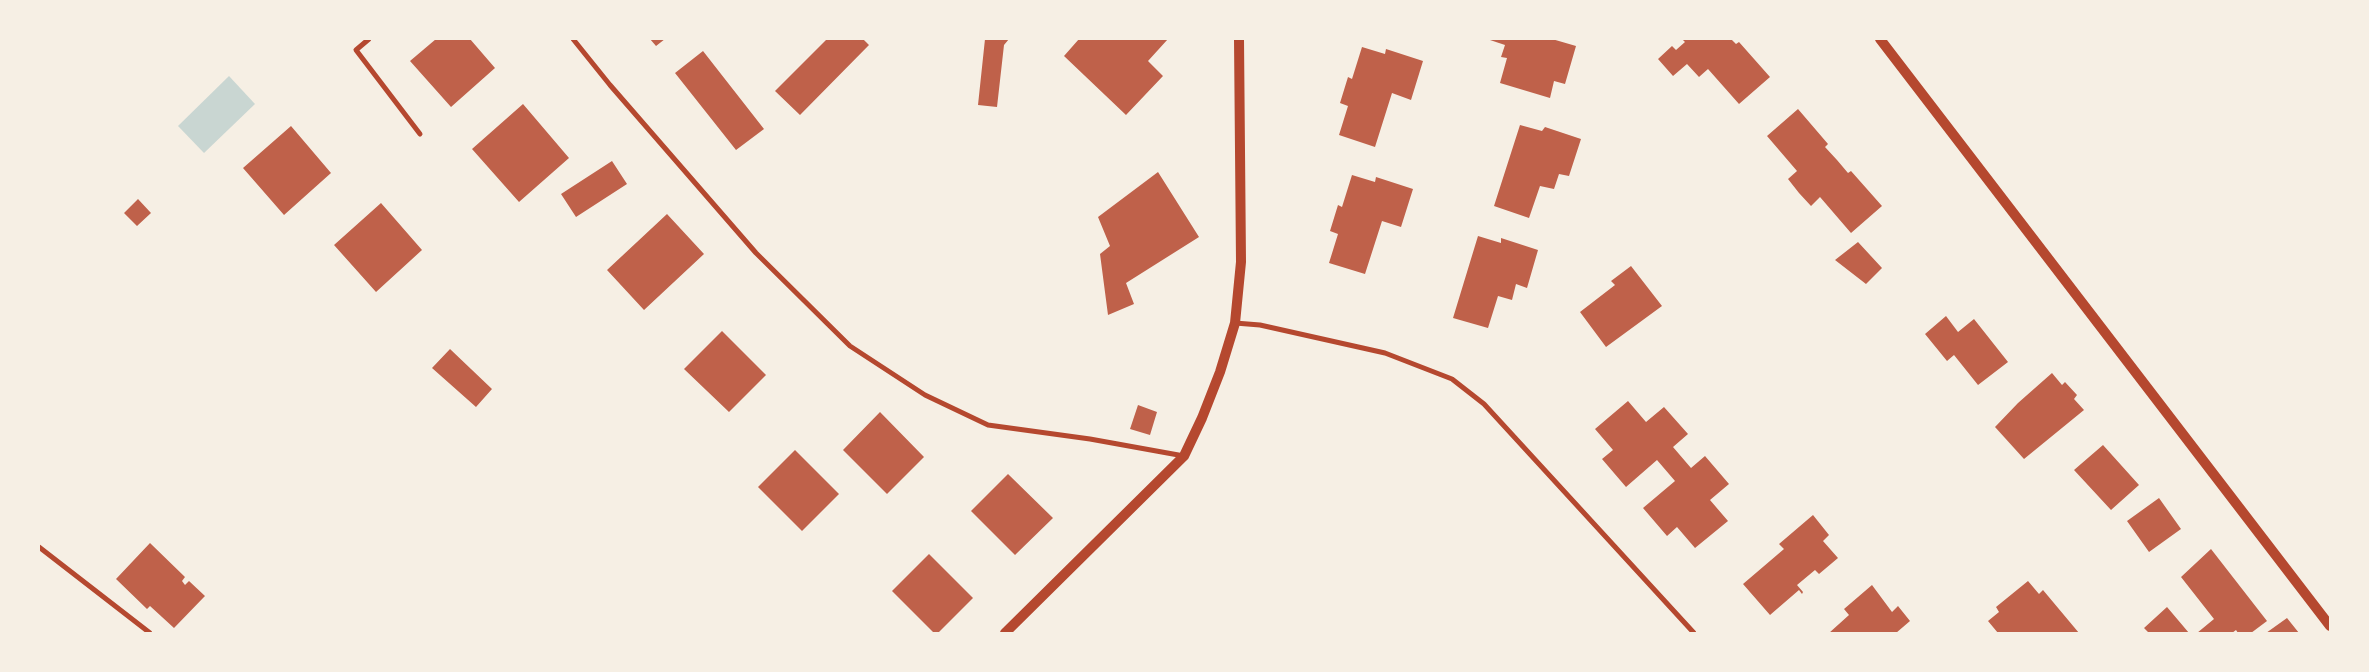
<!DOCTYPE html>
<html>
<head>
<meta charset="utf-8">
<style>
	body { margin:0 }
	#map { position:relative; width:2369px; height:672px; overflow:hidden; background:#f6efe4; font-family:"Crimson Pro",serif }
	canvas { display:block }
	.frame { position:absolute; inset:0; border:40px solid #f6efe4; pointer-events:none }
</style>
</head>
<body>
<div id="map">
<canvas width="2369" height="672"></canvas>
<div class="frame"></div>
</div>
<script>
const g = document.querySelector('canvas').getContext('2d');
g.lineJoin = 'round';
function fillPath(path, color) { g.fillStyle = color; g.fill(path, 'evenodd'); }
const shape = rows => new Path2D(rows.map(r => 'M' + r).join(''));
function strokePath(path, color, width, dash) { g.strokeStyle = color; g.lineWidth = width; g.lineCap = dash ? 'butt' : 'round'; g.setLineDash(dash || []); g.stroke(path); }
fillPath(shape([
	[229,76,255,104,204,153,178,126]
]), '#c9d6d2');
fillPath(shape([
	[436,39,470,39,495,68,451,107,410,61],
	[650,39,665,39,656,46],
	[827,39,863,39,869,45,800,115,775,91],
	[985,39,1009,39,1004,45,997,107,978,105],
	[1079,39,1168,39,1148,61,1163,76,1126,115,1064,56],
	[1487,39,1552,39,1576,46,1565,84,1554,81,1550,98,1500,83,1507,58,1501,57,1505,45],
	[1682,39,1731,39,1736,44,1739,42,1770,77,1739,104,1708,69,1699,77,1687,64,1673,76,1658,59,1672,46,1676,50,1685,42],
	[1362,47,1385,54,1386,49,1423,61,1411,100,1392,93,1375,147,1339,135,1348,106,1340,103,1348,77,1352,79],
	[703,51,764,129,736,150,675,73],
	[523,104,569,158,519,202,472,149],
	[1798,109,1828,144,1825,147,1837,160,1848,173,1851,171,1882,206,1851,233,1820,197,1811,206,1799,193,1788,179,1797,171,1767,136],
	[1520,125,1542,131,1545,127,1581,139,1569,176,1559,174,1554,189,1540,186,1529,218,1494,206],
	[291,126,331,173,284,215,243,168],
	[612,161,627,184,576,217,561,194],
	[1158,172,1199,237,1126,283,1134,304,1108,315,1100,254,1110,246,1098,217],
	[1352,175,1375,182,1376,177,1413,189,1401,227,1382,221,1365,274,1329,263,1338,234,1330,231,1338,205,1342,207],
	[138,199,151,213,137,226,124,213],
	[381,203,422,250,376,292,334,245],
	[667,214,704,254,644,310,607,270],
	[1478,236,1501,243,1501,238,1538,250,1527,288,1516,284,1512,300,1498,296,1488,328,1453,318],
	[1858,242,1882,268,1866,284,1835,260],
	[1631,266,1662,306,1606,347,1580,312,1615,285,1611,281],
	[1946,316,1958,332,1974,319,2008,362,1978,385,1954,355,1947,361,1925,334],
	[722,331,766,375,729,412,684,369],
	[450,349,492,389,476,407,432,368],
	[2052,373,2062,385,2065,382,2077,395,2074,399,2084,410,2024,459,1995,427,2018,403],
	[1628,401,1646,422,1664,407,1688,434,1673,447,1691,468,1705,456,1729,484,1710,500,1728,521,1695,548,1677,527,1667,536,1643,508,1675,481,1657,460,1626,487,1602,459,1613,450,1595,429],
	[1138,405,1157,412,1150,435,1130,429],
	[880,412,924,457,887,494,843,450],
	[2103,445,2139,485,2111,510,2074,470],
	[795,450,839,494,802,531,758,487],
	[1008,474,1053,518,1015,555,971,511],
	[2159,498,2181,529,2149,552,2127,521],
	[1813,515,1829,535,1823,541,1838,558,1819,574,1815,570,1797,585,1803,592,1802,594,1799,590,1770,615,1743,584,1784,549,1779,544],
	[150,543,185,577,182,581,185,585,189,581,205,596,174,628,150,606,147,609,116,579],
	[2211,549,2267,621,2251,633,2238,633,2236,630,2232,633,2197,633,2214,619,2181,577],
	[929,554,973,598,938,633,934,633,892,591],
	[2028,581,2039,594,2043,590,2079,633,1998,633,1988,621,1999,612,1996,607],
	[1872,585,1892,612,1898,606,1910,621,1896,633,1829,633,1849,615,1844,609],
	[2167,607,2189,633,2149,633,2144,628],
	[2287,618,2299,633,2266,633]
]), '#bf614a');
strokePath(shape([
	[369,39,356,50,420,134],
	[573,39,610,85,756,253,850,346,925,395,988,425,1090,439,1184,456],
	[1235,323,1260,325,1385,353,1452,379,1484,404,1694,633],
	[39,547,150,633]
]), '#b5482f', 5);
strokePath(shape([
	[1880,39,2330,626],
	[1005,633,1184,456,1202,418,1220,372,1235,323,1241,262,1239,39]
]), '#b5482f', 10);
</script>
</body>
</html>
